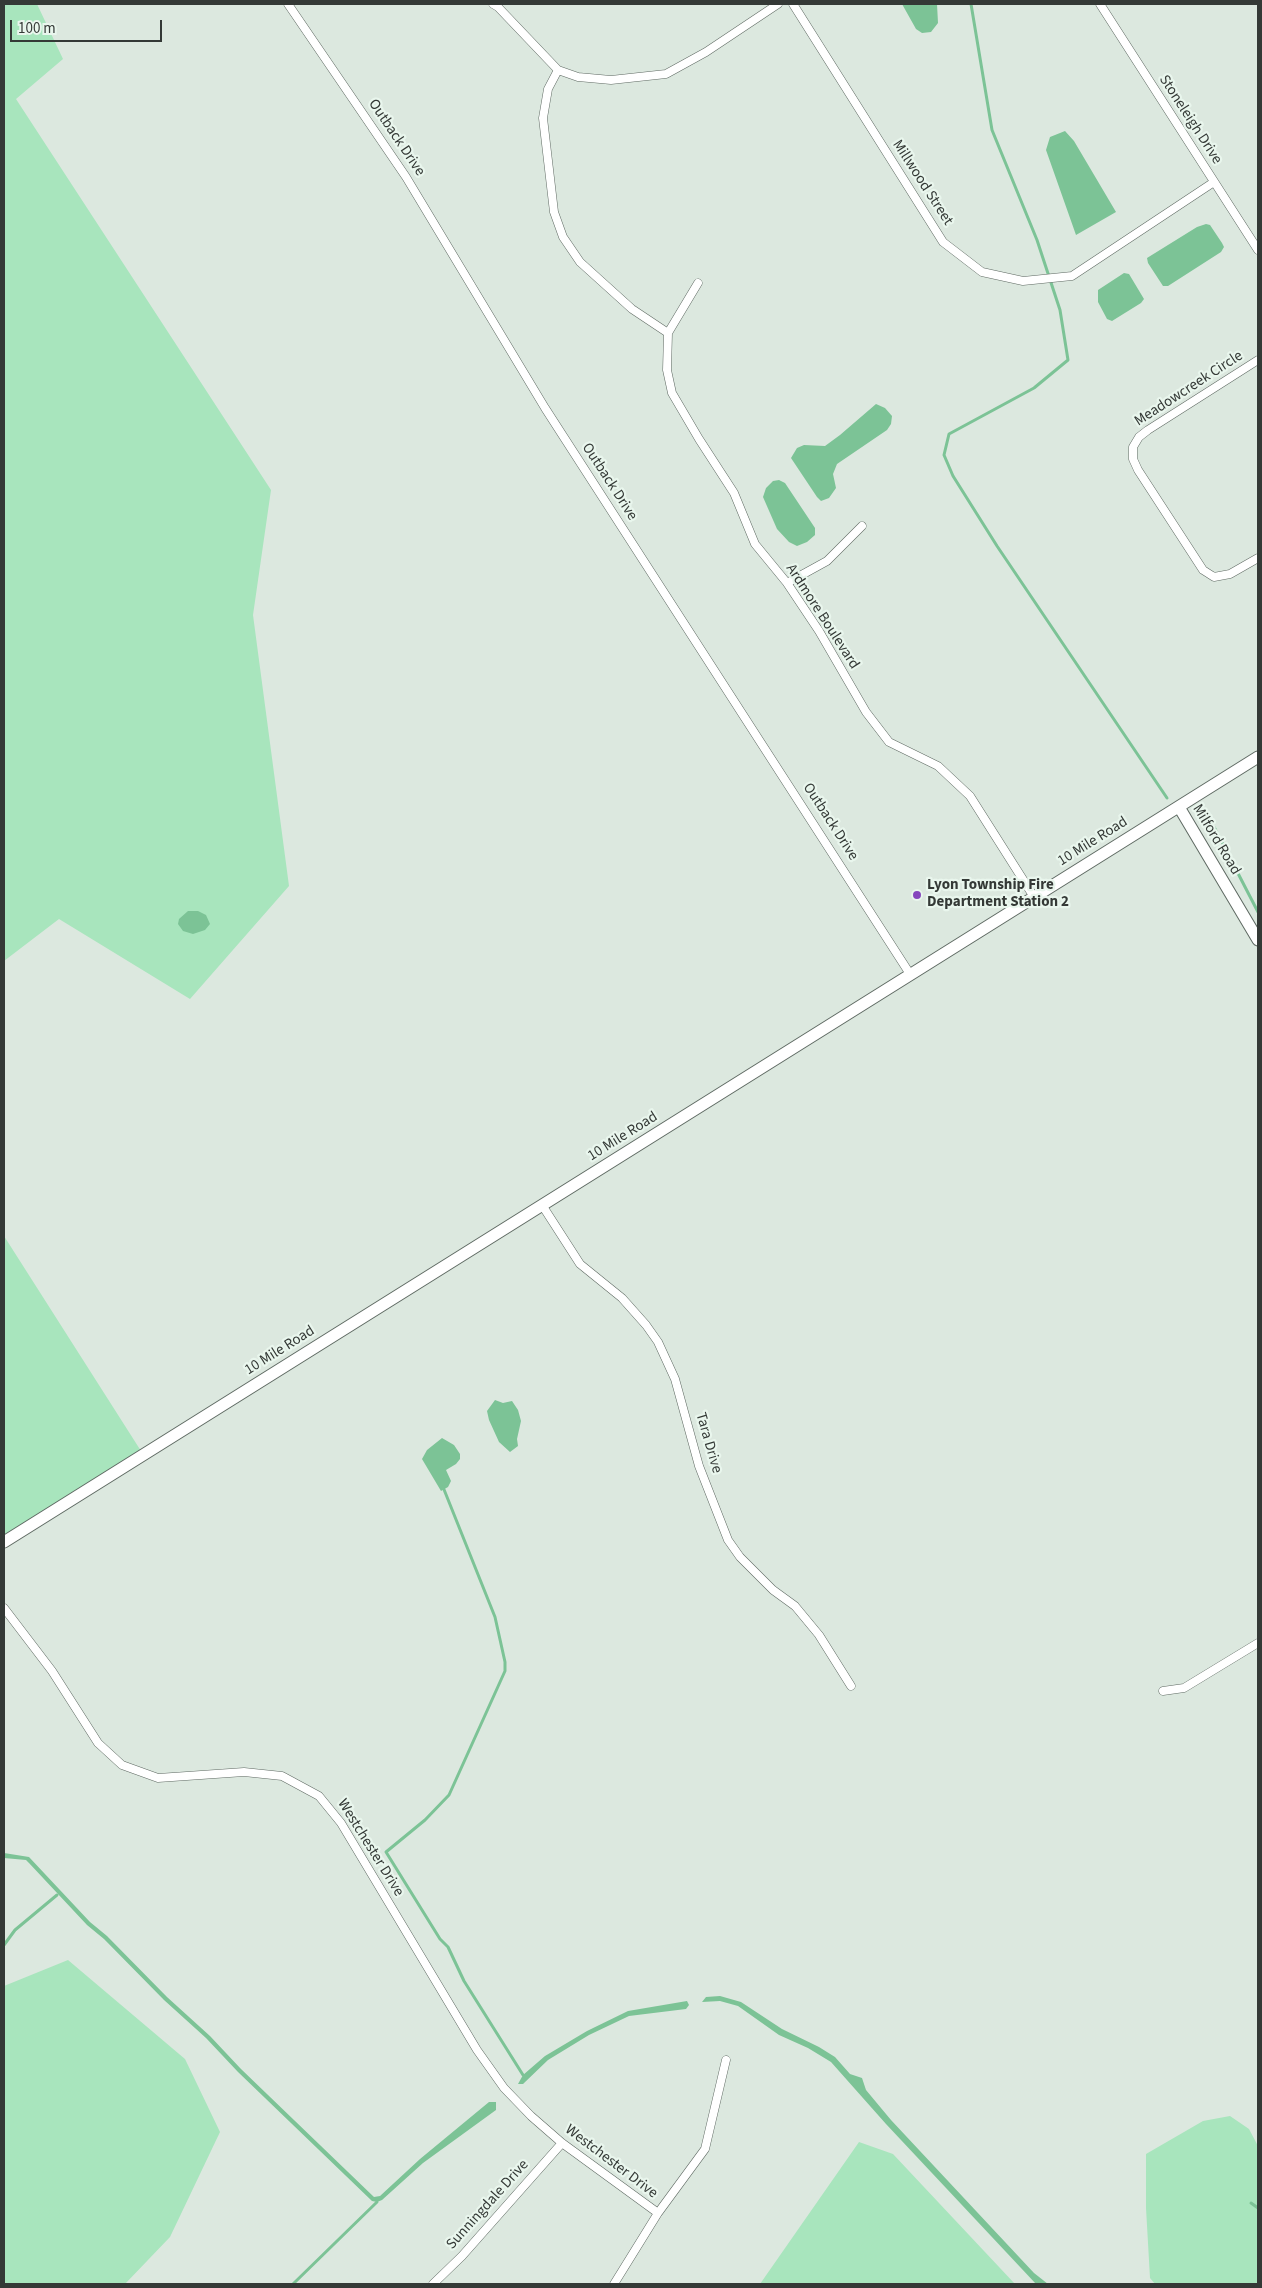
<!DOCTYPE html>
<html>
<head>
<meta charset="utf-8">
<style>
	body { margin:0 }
	#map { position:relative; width:1262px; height:2288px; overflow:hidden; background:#dce8df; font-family:"Source Sans 3",sans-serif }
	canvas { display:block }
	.frame { position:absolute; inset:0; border:5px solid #343936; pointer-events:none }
	.scale { position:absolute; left:10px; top:20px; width:152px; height:22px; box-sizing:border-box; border:2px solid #343936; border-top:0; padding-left:6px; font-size:15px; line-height:18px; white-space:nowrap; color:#343936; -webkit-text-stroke:4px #e9f6ed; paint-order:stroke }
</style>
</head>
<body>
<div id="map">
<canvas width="1262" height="2288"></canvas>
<div class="frame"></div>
<div class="scale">100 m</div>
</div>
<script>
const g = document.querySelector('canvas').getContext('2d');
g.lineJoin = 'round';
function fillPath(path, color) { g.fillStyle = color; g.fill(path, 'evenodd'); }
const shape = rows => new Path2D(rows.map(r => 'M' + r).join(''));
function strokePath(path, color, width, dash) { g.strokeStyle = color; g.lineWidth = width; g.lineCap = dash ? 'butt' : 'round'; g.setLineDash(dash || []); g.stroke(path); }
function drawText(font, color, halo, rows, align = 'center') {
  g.font = font + ' "Source Sans 3",sans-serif'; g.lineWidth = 4.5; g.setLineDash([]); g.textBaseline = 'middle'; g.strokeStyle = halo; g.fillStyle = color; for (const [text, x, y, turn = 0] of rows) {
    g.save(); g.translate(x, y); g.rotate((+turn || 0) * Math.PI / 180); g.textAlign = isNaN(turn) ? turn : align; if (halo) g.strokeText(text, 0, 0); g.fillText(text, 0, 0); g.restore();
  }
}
fillPath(shape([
	[4,4,37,4,63,59,16,99,271,490,253,615,289,886,190,999,59,919,4,961],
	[4,1236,141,1451,4,1536],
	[68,1960,185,2059,220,2132,170,2237,125,2284,4,2284,4,1986],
	[1230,2116,1249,2129,1258,2146,1258,2284,1155,2284,1150,2278,1146,2208,1146,2154,1203,2121],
	[859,2142,893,2154,1015,2284,760,2284]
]), '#a8e5bd');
fillPath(shape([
	[902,4,937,4,938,23,931,32,922,33,916,29],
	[1065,131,1074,141,1116,212,1076,235,1046,150,1050,137],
	[1206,224,1210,225,1222,243,1224,247,1221,252,1168,286,1163,286,1148,263,1147,258,1197,227],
	[1124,273,1129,274,1144,299,1141,303,1112,321,1107,319,1098,302,1098,290],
	[876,404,885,408,892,416,891,424,887,430,837,464,833,474,836,488,829,498,821,501,817,497,791,458,797,448,804,445,825,446,840,435],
	[779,480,785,483,815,528,815,535,807,542,797,546,789,542,777,529,763,497,766,488,773,481],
	[188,911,198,911,206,915,210,924,205,930,193,934,183,931,178,924,179,919],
	[495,1400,503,1403,512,1401,518,1410,521,1421,517,1439,518,1446,510,1452,499,1442,489,1420,487,1411],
	[442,1438,454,1445,460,1454,460,1459,456,1464,446,1470,451,1481,448,1487,441,1491,422,1459,427,1450],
	[4,1853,29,1857,90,1922,107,1936,167,1997,210,2036,241,2069,374,2197,380,2196,420,2159,489,2102,496,2102,496,2110,423,2163,382,2200,377,2202,372,2201,238,2072,206,2038,164,2000,104,1939,87,1925,29,1863,26,1860,4,1858],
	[720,1996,741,2002,782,2029,819,2047,835,2057,850,2074,862,2078,866,2090,891,2120,1034,2273,1048,2284,1036,2284,886,2124,831,2062,808,2048,779,2035,738,2006,720,2001,702,2002,706,1997],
	[687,2001,689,2005,686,2009,629,2016,589,2035,548,2060,523,2084,518,2084,523,2075,545,2056,587,2031,628,2011]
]), '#7cc396');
strokePath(shape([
	[971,4,992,130,1037,240,1060,310,1068,360,1034,388,949,434,944,455,953,476,997,546,1167,798],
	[1214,827,1258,912],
	[443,1487,495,1617,505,1662,505,1671,449,1795,425,1820,386,1852,440,1939,448,1947,464,1981,523,2075],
	[4,1945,15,1930,57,1895],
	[1251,2203,1258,2208],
	[293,2284,377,2202]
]), '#7cc396', 3);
const street = shape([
	[288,4,406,177,545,408,910,974],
	[493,4,498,7,558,70,578,77,611,80,666,74,706,52,778,4],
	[793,4,943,242,982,272,1023,281,1072,276,1214,182],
	[1100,4,1258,250],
	[558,70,548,89,543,118,554,212,563,237,580,262,632,309,668,333],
	[698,283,668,333,667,370,672,393,699,439,734,493,755,544,787,583,819,631,866,712,889,742,938,766,970,796,1034,897],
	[1258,360,1148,430,1139,437,1133,447,1133,459,1138,470,1203,570,1214,577,1230,574,1258,558],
	[787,583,827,561,862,526],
	[542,1205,580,1264,622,1298,646,1325,658,1342,675,1379,699,1466,728,1540,740,1557,773,1590,795,1606,819,1635,851,1686],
	[4,1608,52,1671,98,1743,122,1765,158,1778,244,1772,282,1776,319,1796,341,1823,477,2050,504,2088,531,2116,562,2143,658,2213],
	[1163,1691,1184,1688,1258,1643],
	[433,2284,462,2256,562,2143],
	[614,2284,658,2213,705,2149,726,2060]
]);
const secondary = shape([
	[1179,807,1258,940],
	[4,1542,1258,757]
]);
strokePath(street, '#5e6962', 9);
strokePath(secondary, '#5e6962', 13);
strokePath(street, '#fff', 8);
strokePath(secondary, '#fff', 11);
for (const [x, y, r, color] of [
	[917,895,5,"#8647bd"]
]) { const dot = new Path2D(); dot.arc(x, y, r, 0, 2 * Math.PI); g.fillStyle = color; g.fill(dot); strokePath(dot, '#e9f6ed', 2); }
drawText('15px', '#343936', '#e9f6ed', [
	["Stoneleigh Drive",1190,120,57],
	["Outback Drive",396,138,56],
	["Millwood Street",922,183,57],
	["Meadowcreek Circle",1189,389,-33],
	["Outback Drive",609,482,57],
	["Ardmore Boulevard",822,617,57],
	["Outback Drive",830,822,57],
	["Milford Road",1216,840,59],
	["10 Mile Road",1093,842,-32],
	["10 Mile Road",623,1137,-32],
	["10 Mile Road",280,1351,-32],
	["Tara Drive",708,1443,74],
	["Westchester Drive",370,1848,58],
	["Westchester Drive",611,2162,37],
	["Sunningdale Drive",488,2205,-48]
]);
drawText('bold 15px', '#343936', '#e9f6ed', [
	["Lyon Township Fire",927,886],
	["Department Station 2",927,903]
], 'left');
</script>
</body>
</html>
